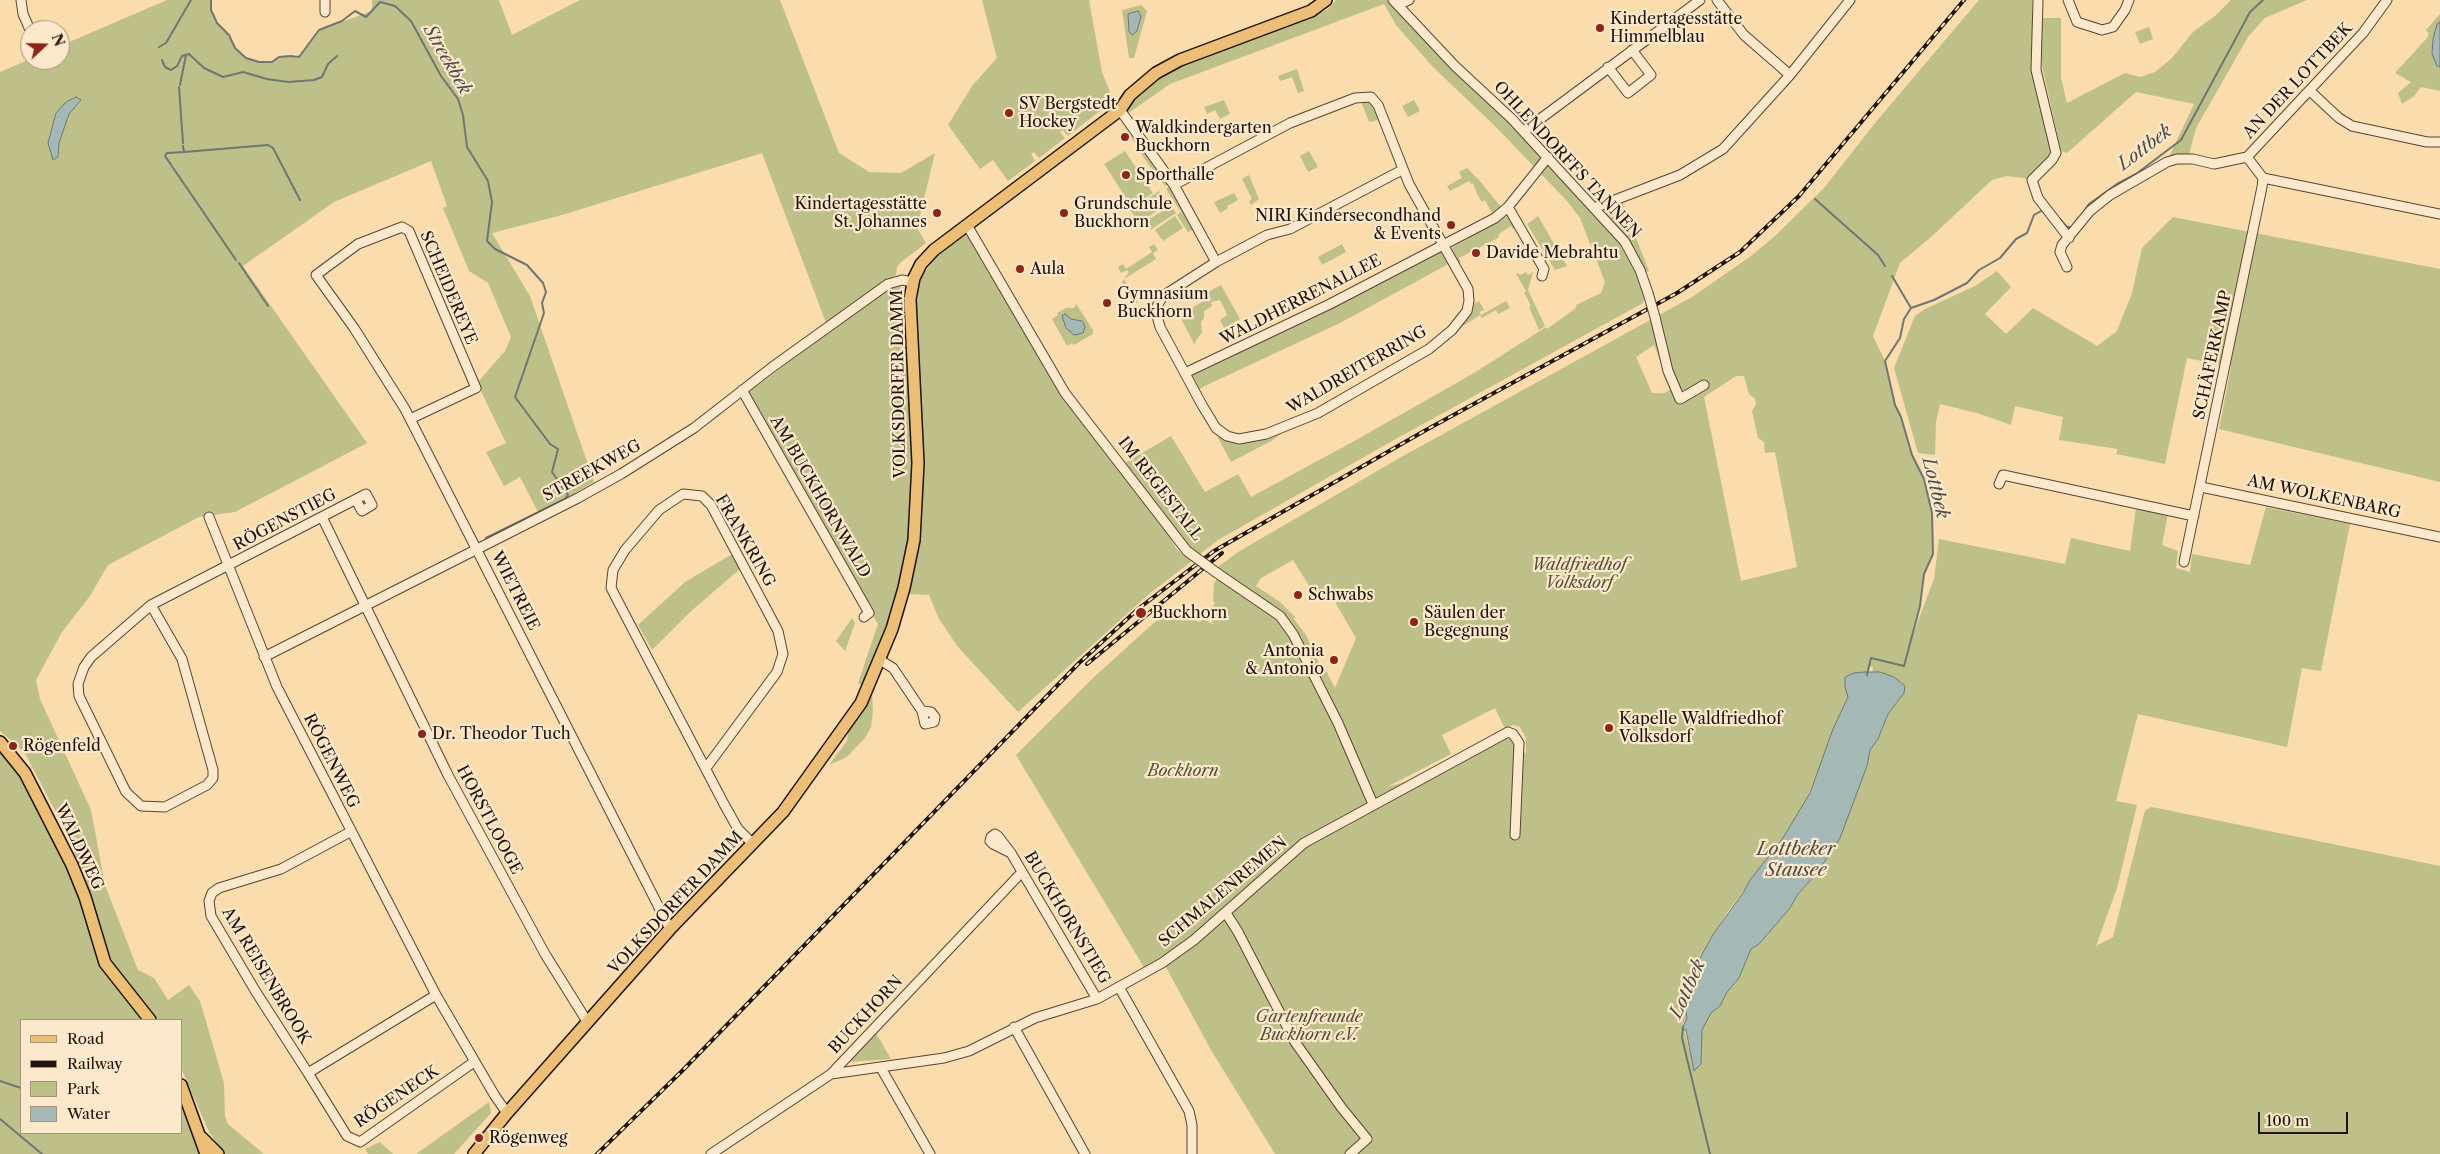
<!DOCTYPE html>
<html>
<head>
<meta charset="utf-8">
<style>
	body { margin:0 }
	#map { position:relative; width:2440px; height:1154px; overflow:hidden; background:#fadcad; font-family:"Libre Caslon Text",serif }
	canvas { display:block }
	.legend { position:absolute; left:20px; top:1019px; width:162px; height:115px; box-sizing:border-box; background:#fce8ca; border:1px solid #a4937e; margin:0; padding:6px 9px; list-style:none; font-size:15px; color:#20130c }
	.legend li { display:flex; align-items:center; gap:10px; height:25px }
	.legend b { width:25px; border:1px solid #a4937e }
	.north { position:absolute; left:20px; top:20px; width:50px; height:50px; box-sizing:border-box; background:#fce8ca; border:1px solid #a4937e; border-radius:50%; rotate:69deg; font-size:14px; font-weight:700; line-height:20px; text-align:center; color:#20130c }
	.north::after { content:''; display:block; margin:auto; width:18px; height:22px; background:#8f2418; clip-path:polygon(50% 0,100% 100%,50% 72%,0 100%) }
	.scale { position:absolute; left:2258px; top:1112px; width:90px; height:22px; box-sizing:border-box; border:2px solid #20130c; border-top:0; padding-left:6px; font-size:15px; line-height:18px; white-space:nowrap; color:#20130c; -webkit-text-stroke:4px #fce8ca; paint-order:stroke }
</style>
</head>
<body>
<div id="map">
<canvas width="2440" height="1154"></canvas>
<ul class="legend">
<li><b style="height:6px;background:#edbe76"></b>Road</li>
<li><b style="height:6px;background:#20130c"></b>Railway</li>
<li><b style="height:14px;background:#bec08a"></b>Park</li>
<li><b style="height:14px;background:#a4b9b6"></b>Water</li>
</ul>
<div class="north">N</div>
<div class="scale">100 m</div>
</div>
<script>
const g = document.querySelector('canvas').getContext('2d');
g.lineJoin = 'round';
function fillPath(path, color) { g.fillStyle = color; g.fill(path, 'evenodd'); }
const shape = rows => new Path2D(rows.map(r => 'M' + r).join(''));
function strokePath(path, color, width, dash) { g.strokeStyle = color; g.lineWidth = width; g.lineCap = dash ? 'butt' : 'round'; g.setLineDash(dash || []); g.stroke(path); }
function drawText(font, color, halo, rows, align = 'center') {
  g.font = font + ' "Libre Caslon Text",serif'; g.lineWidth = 4.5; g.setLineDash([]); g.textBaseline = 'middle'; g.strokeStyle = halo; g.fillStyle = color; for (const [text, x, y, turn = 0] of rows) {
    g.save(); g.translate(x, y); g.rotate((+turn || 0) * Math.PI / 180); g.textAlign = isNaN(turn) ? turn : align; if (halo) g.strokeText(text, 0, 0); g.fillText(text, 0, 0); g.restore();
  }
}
fillPath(shape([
	[167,0,211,0,211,10,217,23,229,35,235,48,246,58,259,62,272,62,279,57,290,56,299,57,319,30,372,11,372,0,499,0,512,35,580,0,780,0,839,153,869,172,901,173,935,153,917,228,926,243,900,263,897,267,896,275,826,323,762,153,562,215,492,233,530,296,594,482,539,514,520,477,504,486,486,452,506,443,477,383,505,351,511,337,488,283,469,271,443,208,447,206,431,161,334,202,243,266,367,443,235,512,199,517,108,565,90,596,62,632,36,680,40,699,91,810,105,885,138,970,154,978,168,1000,189,985,200,1001,224,1083,225,1116,228,1124,264,1154,225,1154,209,1132,181,1068,181,1020,157,1020,113,965,85,878,62,824,25,753,0,731,0,72,30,59,60,60,60,46],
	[982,0,1089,0,1102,72,1112,97,1110,103,1068,136,1063,130,1060,132,1065,138,1039,158,1034,152,1031,154,1035,161,1008,181,993,160,980,169,948,125,972,86,997,58],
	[1336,0,1393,0,1625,242,1645,294,1643,303,1394,440,1218,540,1199,555,1185,541,1125,463,1171,436,1205,492,1238,474,1251,497,1356,440,1474,373,1546,327,1547,329,1576,308,1576,305,1601,293,1605,282,1580,218,1567,201,1495,126,1433,67,1396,25,1384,4,1170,84,1127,114,1124,107,1158,76,1182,64,1317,15,1328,9],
	[1979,0,2032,0,2032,65,2051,144,2050,156,2029,179,2007,176,1992,180,1931,237,1900,263,1873,336,1885,361,1895,405,1901,417,1912,455,1924,479,1932,513,1933,554,1924,574,1920,606,1913,634,1934,579,1939,539,2065,564,2071,538,2130,551,2136,508,2168,514,2162,545,2178,551,2176,568,2190,572,2192,554,2250,565,2266,507,2350,524,2321,671,2302,668,2287,747,2138,714,2116,801,2137,805,2117,888,2096,946,2113,937,2145,810,2152,807,2440,866,2440,1154,1275,1154,1211,1050,1162,960,1145,969,1016,755,1094,677,1167,611,1176,619,1190,615,1199,622,1204,619,1213,624,1210,613,1215,602,1213,602,1214,583,1222,571,1218,567,1238,552,1403,456,1692,297,1751,256,1776,235,1824,188,1875,123],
	[1654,345,1672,389,1664,393,1652,393,1636,357],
	[1736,376,1744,376,1749,394,1755,399,1756,405,1752,411,1758,438,1764,442,1765,453,1775,452,1797,567,1741,581,1704,397],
	[1293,560,1318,600,1332,597,1356,638,1335,688,1325,669,1322,670,1306,635,1294,619,1295,617,1280,602,1256,586,1261,578],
	[1869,666,1873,667,1872,674,1880,672,1894,677,1905,686,1900,699,1888,714,1878,739,1870,750,1867,766,1839,839,1817,873,1798,894,1790,908,1759,944,1751,949,1739,978,1727,992,1720,1005,1711,1013,1702,1030,1701,1064,1694,1070,1683,1024,1687,1018,1684,1001,1689,977,1695,963,1727,913,1783,838,1805,803,1848,697,1845,677,1854,673,1867,673],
	[1495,708,1505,729,1513,725,1520,727,1526,738,1526,754,1509,735,1437,773,1387,787,1451,754,1442,735],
	[2231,0,2307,0,2265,18,2248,37,2196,128,2189,155,2168,159,2194,104,2136,92,2067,153,2061,151,2042,66,2041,18,2061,18,2061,78,2067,103,2125,73,2140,77,2155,72,2171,59,2194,31,2215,16],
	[1141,5,1147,11,1134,58,1129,58,1122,10],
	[2440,14,2440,91,2421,87,2414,96,2402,104,2398,93,2411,82,2395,73,2427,38,2429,34,2426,30],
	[2149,27,2153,39,2140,44,2135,32],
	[1297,69,1304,91,1298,93,1292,77,1280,81,1278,76],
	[1359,96,1371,97,1384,119,1369,122],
	[1224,100,1230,114,1220,119,1215,110,1207,114,1204,107],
	[1414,100,1420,111,1408,117,1402,106],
	[1124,126,1168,184,1165,186,1146,161],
	[1125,151,1153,193,1132,207,1104,164],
	[1309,151,1318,167,1308,172,1300,156],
	[1467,168,1479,180,1501,207,1492,213,1485,200,1482,202,1477,194,1473,183,1471,184,1469,181,1450,191,1447,186,1462,178,1459,172],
	[1249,175,1259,199,1251,205,1249,201,1252,199,1242,179],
	[1169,187,1192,227,1193,230,1188,232,1177,215,1181,212,1166,189],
	[1159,191,1168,203,1139,223,1130,210],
	[1234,193,1238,200,1227,206,1228,208,1220,213,1214,202],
	[1622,202,1649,271,1644,273,1606,216,1607,208],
	[1171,206,1176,213,1150,230,1146,223,1149,221,1149,219],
	[1175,216,1183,228,1163,241,1155,230],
	[1507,216,1516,226,1513,229,1511,226,1499,234,1498,238,1459,258,1461,262,1457,264,1451,252,1453,247],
	[1538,216,1567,266,1555,270,1527,224],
	[2173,217,2440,269,2440,482,2219,429,2231,367,2187,358,2165,464,2116,454,2118,449,2059,440,2063,417,2015,406,2011,425,1977,413,1940,404,1936,422,1935,455,1918,453,1894,368,1915,316,1925,309,1975,286,1997,271,2011,287,1985,314,2006,334,2033,308,2097,346,2117,331,2132,293,2142,248],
	[966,235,971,237,1022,327,1164,527,1177,550,1192,561,1149,594,1018,712,958,647,939,619,929,595,906,594,911,571,915,296,919,280,938,255],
	[1154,244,1158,250,1153,253,1156,259,1124,279,1138,303,1134,303,1122,283,1124,279,1129,272,1127,270,1121,273,1118,267,1123,264,1126,269,1152,252,1149,247],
	[1342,244,1346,252,1322,265,1318,257],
	[1439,249,1452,262,1340,323,1194,391,1186,377],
	[1526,272,1528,275,1533,272,1528,290,1545,326,1539,330,1529,307,1531,306,1524,292,1526,291,1516,274,1518,273,1520,275],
	[900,285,905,297,915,458,911,537,895,608,865,687,858,683,878,624,746,394,892,286],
	[1221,285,1240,319,1224,328,1220,320,1227,315,1226,312,1220,300,1211,302,1212,306,1204,311,1204,318,1201,322,1202,333,1196,340,1195,345,1179,315,1204,301,1204,294],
	[1479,301,1484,310,1479,312,1481,315,1506,301,1510,308,1498,314,1496,310,1482,318,1480,315,1457,330,1469,314,1474,304],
	[1076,304,1093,330,1093,334,1074,345,1072,343,1067,346,1052,319,1058,315,1057,313,1066,308,1074,308],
	[1279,430,1281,434,1271,441,1231,462,1215,432,1232,437],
	[732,554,740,569,690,612,652,650,638,625,685,582],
	[852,618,855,623,845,651,836,641],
	[872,694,873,711,871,727,865,738,847,757,829,765,847,741,848,733],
	[0,750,17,769,75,883,101,968,147,1020,21,1020,21,1133,181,1133,181,1097,199,1146,200,1154,0,1154],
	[876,1033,891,1059,847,1062],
	[489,1102,491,1113,454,1154,416,1154],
	[380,1142,393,1154,368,1154,365,1149]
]), '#bec08a');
const water = shape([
	[1138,11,1141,16,1137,31,1132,35,1129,32,1128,14,1138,11],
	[2440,22,2440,67,2437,66,2432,54,2433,39,2437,24,2440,22],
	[76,97,81,100,69,114,59,143,58,157,53,160,48,143,56,113,66,102,76,97],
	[1065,314,1071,319,1082,321,1085,326,1083,333,1074,335,1066,328,1062,316,1065,314],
	[1865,672,1880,672,1894,677,1905,686,1904,693,1888,714,1878,739,1870,750,1867,766,1840,838,1817,873,1798,894,1790,908,1759,944,1751,949,1739,978,1727,992,1720,1006,1711,1013,1702,1030,1701,1064,1694,1071,1686,1030,1682,1029,1687,1018,1684,1001,1689,977,1714,933,1743,893,1750,880,1783,838,1810,793,1833,729,1848,697,1845,687,1845,677,1854,673,1865,672]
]);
fillPath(water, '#a4b9b6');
strokePath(water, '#6f7772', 1);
strokePath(shape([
	[211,0,211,10,217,23,229,35,235,48,246,58,259,62,272,62,279,57,290,56,299,57,319,30,342,21,355,11,366,17,380,2,395,6,411,21,441,76,458,99,463,115,467,147,488,181,492,202,487,241,495,249,527,265,543,283,546,292,542,303,544,313,515,397,550,444,558,449,552,472,568,495,565,499,486,538],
	[159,47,166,43,191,0],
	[162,60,165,67,171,70,177,66,182,56,189,54,204,68,223,77,243,72,267,79,288,82,314,80,322,77,328,64,337,56],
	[180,85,186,55],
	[179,87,183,143],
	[183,146,184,152,268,145,273,148,300,200],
	[184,152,167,153,165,156,236,260],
	[1815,199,1878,255,1885,266],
	[2085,210,2089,204,2117,184,2136,174,2181,140,2250,12,2263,0],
	[2060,219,2067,227,2072,227],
	[239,263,268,306],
	[1892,276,1911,308],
	[1867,675,1871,658,1904,666,1920,606,1924,574,1933,554,1932,513,1924,479,1912,455,1901,417,1895,405,1885,361,1900,338,1904,319,1911,308,1934,300,1967,283,1979,270,2000,258,2016,239,2027,233,2034,215,2043,210],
	[1683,1027,1682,1038,1710,1154],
	[0,1081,21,1088],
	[0,1119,42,1154]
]), '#6f7772', 2);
const minor = shape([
	[21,0,23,14,30,30],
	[1393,0,1455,66,1512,119,1625,242,1640,270,1648,293],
	[1717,0,1744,35,1790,75],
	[2038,0,2036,70,2056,153,2052,160,2032,180,2038,198,2069,238],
	[2068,0,2077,22,2102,30,2113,27,2125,10,2129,0],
	[1398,5,1409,0],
	[325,12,325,0],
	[1608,67,1628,93,1651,75,1632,50],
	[2310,91,2339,118,2352,126,2427,142,2440,142],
	[1120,110,1174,185,1216,262,1163,296,1157,306,1157,316,1160,327,1202,405,1216,428,1227,436,1239,439,1266,434,1318,413,1429,349,1452,330,1467,311,1469,301,1468,289,1409,184,1378,105,1371,97,1355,98,1290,123,1174,185],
	[1524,131,1700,0],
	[2263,178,2440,214],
	[1508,207,1544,269,1542,276],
	[1594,208,1680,175,1723,149,1790,75,1850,0],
	[967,225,1065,393,1187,551],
	[1216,262,1267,235,1290,229,1402,170],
	[2067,267,2060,252,2062,245,2090,211,2110,195,2167,162,2177,159,2193,159,2214,164,2247,157,2363,33,2387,0],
	[1655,317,1668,371,1680,399,1704,385],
	[1185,373,1330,304,1495,218,1508,207,1548,157],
	[742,390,869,613,864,617],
	[410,419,476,388,409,231,402,227,358,244,316,275,354,328,405,409,670,929],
	[1999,484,2003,475,2194,516],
	[2201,487,2440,537],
	[209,517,277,687,436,995,495,1096,507,1113],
	[322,517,448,775,545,954,588,1023],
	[2184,562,2262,187,2263,178,2247,157],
	[1217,573,1280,616,1293,634,1338,723,1373,804],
	[151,605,182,659,213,770,213,778,207,785,165,807,141,806,126,792,79,696,78,684,84,667,91,657,151,605,366,494,372,505,362,511,356,500],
	[264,657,578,498,621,474,694,428,771,368,888,284,902,280,913,282],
	[880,660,893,668,922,711,925,724,934,722,935,717,931,712,922,711],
	[706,768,777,672,783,654,778,631,711,505,702,496,683,494,659,510,625,550,613,570,611,588,724,804,738,829,753,844],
	[350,832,281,869,219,888,212,893,209,901,211,916,256,992,308,1073,436,995],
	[1011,853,993,844,990,841,991,837,995,834,998,836,1011,853,1097,999],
	[1226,913,1238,932,1295,1042,1341,1107,1367,1139,1350,1154],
	[1119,987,1189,1111,1192,1125,1192,1154],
	[1014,1027,1085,1154],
	[881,1068,930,1154],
	[308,1073,347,1136,360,1142,474,1062],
	[831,1074,944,1058,969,1051,1035,1018,1097,999,1162,963,1194,940,1304,843,1508,732,1513,734,1519,743,1515,835],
	[711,1154,831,1074,1022,872]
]);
const major = shape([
	[0,742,25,773,72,865,85,897,105,963,150,1020],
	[181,1085,206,1154],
	[201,1137,218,1154],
	[474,1154,507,1113,670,929,783,812,861,703,892,629,904,588,914,540,918,463,910,299,914,278,921,264,934,250,1120,110,1130,95,1156,73,1180,60,1311,11,1326,0]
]);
strokePath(minor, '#564534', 11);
strokePath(major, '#20130c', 14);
strokePath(minor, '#fce8ca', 9);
strokePath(major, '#edbe76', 11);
const rail = shape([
	[1087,664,1222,553],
	[597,1154,683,1070,1079,663,1138,609,1214,551,1426,430,1677,293,1740,252,1799,196,1964,0]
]);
strokePath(rail, '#20130c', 4);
strokePath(rail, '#fce8ca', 2, [5.5]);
const minorBridge = shape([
	[1648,293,1655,317],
	[1187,551,1217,573]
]);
strokePath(minorBridge, '#564534', 11, []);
strokePath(minorBridge, '#fce8ca', 9);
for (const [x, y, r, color] of [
	[1600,28,5,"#8f2418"],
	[1009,113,5,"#8f2418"],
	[1125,137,5,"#8f2418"],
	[1126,175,5,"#8f2418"],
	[937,213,5,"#8f2418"],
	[1064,213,5,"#8f2418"],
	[1451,225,5,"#8f2418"],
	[1476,253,5,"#8f2418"],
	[1020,269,5,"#8f2418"],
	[1107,303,5,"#8f2418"],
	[1298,595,5,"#8f2418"],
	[1141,613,6,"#8f2418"],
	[1414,622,5,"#8f2418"],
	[1334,660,5,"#8f2418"],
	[1609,728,5,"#8f2418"],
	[422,734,5,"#8f2418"],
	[13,746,5,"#8f2418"],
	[479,1138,5,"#8f2418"]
]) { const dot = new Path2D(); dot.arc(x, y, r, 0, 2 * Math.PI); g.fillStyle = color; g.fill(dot); strokePath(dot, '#fce8ca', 2); }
drawText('16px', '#20130c', '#fce8ca', [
	["Kindertagesstätte",1610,19],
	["Himmelblau",1610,37],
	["SV Bergstedt",1019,104],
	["Hockey",1019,122],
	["Waldkindergarten",1135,128],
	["Buckhorn",1135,146],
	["Sporthalle",1136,175],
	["Kindertagesstätte",927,204,"right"],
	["St. Johannes",927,222,"right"],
	["Grundschule",1074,204],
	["Buckhorn",1074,222],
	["NIRI Kindersecondhand",1441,216,"right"],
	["& Events",1441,234,"right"],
	["Davide Mebrahtu",1486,253],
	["Aula",1030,269],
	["Gymnasium",1117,294],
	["Buckhorn",1117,312],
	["Schwabs",1308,595],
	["Buckhorn",1152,613],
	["Säulen der",1424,613],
	["Begegnung",1424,631],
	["Antonia",1324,651,"right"],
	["& Antonio",1324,669,"right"],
	["Kapelle Waldfriedhof",1619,719],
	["Volksdorf",1619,737],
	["Dr. Theodor Tuch",432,734],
	["Rögenfeld",23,746],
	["Rögenweg",489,1138]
], 'left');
drawText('16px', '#20130c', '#fce8ca', [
	["AN DER LOTTBEK",2298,81,-47],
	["OHLENDORFFS TANNEN",1567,160,47],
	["SCHEIDEREYE",448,288,67],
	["WALDHERRENALLEE",1301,300,-27],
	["SCHÄFERKAMP",2213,355,-78],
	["WALDREITERRING",1357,370,-30],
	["VOLKSDORFER DAMM",899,384,-91],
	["STREEKWEG",592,471,-29],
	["IM REGESTALL",1160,489,52],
	["AM BUCKHORNWALD",820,497,60],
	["AM WOLKENBARG",2324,497,12],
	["RÖGENSTIEG",285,520,-28],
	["FRANKRING",745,541,60],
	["WIETREIE",515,591,63],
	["RÖGENWEG",331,761,63],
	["HORSTLOOGE",489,820,62],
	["WALDWEG",79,847,65],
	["SCHMALENREMEN",1223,892,-40],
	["VOLKSDORFER DAMM",676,903,-47],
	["BUCKHORNSTIEG",1067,918,59],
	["AM REISENBROOK",266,976,59],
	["BUCKHORN",866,1015,-47],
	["RÖGENECK",397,1097,-34]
]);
drawText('italic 16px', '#575038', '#fce8ca', [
	["Waldfriedhof",1579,565],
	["Volksdorf",1579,583],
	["Bockhorn",1183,771],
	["Gartenfreunde",1309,1017],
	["Buckhorn e.V.",1309,1035]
]);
drawText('italic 18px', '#4e4d48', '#fce8ca', [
	["Streekbek",447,60,60],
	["Lottbek",2145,148,-37],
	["Lottbek",1935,488,76],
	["Lottbeker",1796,850],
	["Stausee",1796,871],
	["Lottbek",1688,989,-66]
]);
</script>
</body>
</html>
